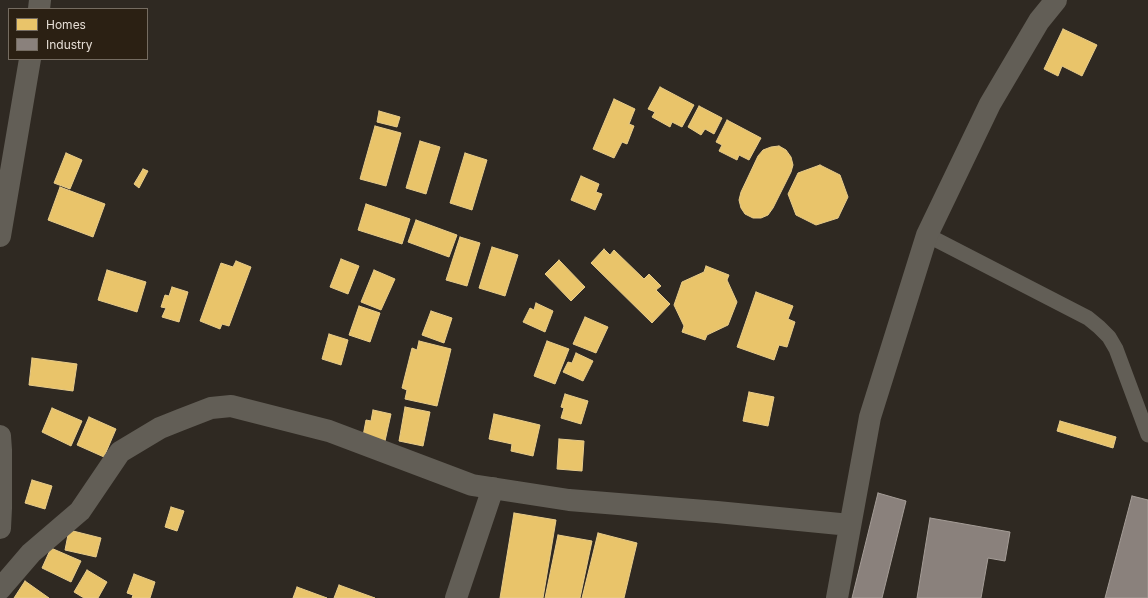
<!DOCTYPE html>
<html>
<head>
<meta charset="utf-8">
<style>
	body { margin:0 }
	#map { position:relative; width:1148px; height:598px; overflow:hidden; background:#2f2922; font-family:Inter,sans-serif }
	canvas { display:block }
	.legend { position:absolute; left:8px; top:8px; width:140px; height:52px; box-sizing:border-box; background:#2b2013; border:1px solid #756c61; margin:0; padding:5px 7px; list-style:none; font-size:12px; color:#e5ddd5 }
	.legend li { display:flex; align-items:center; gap:8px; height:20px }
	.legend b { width:20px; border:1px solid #756c61 }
</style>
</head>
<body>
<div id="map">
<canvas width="1148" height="598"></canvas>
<ul class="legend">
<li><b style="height:11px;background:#e9c46a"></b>Homes</li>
<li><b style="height:11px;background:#8a817c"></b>Industry</li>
</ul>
</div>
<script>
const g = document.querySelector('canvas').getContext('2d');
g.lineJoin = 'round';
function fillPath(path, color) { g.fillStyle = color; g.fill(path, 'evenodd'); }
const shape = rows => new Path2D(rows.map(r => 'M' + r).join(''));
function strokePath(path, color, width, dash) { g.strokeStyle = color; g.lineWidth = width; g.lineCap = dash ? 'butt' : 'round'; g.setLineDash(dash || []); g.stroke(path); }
const homes = shape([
	[1063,29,1097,45,1082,76,1062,66,1058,76,1044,69,1063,29],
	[660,87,694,105,682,127,672,122,670,127,652,117,655,112,648,109,660,87],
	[614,99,635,109,629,124,634,126,627,144,622,142,614,158,593,149,614,99],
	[699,106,722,118,714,134,705,129,701,135,688,127,699,106],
	[379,111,400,117,397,127,377,122,379,111],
	[727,120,761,138,749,160,739,155,737,160,719,151,722,145,716,142,727,120],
	[375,126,401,133,386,186,360,179,375,126],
	[420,141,440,147,426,194,406,188,420,141],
	[779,146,786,150,791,157,793,165,791,172,773,208,768,215,761,218,753,218,745,214,741,208,739,200,741,192,758,156,763,150,771,147,779,146],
	[66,153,82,160,70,189,54,183,66,153],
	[465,153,487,160,472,210,450,203,465,153],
	[820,165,840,175,848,197,838,218,816,225,796,215,788,194,798,173,820,165],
	[143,169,148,171,139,188,134,184,143,169],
	[581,176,599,184,596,192,602,194,595,210,571,200,581,176],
	[60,187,105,204,93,237,48,220,60,187],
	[366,204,410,219,402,244,358,230,366,204],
	[416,220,457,235,449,257,408,242,416,220],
	[460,237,480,243,467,286,446,280,460,237],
	[492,247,518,255,505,296,479,288,492,247],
	[604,249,610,255,614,250,644,279,649,274,661,286,656,290,670,304,652,323,591,263,604,249],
	[341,259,359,266,348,294,330,287,341,259],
	[559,260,585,287,571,301,545,274,559,260],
	[236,261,251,267,229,326,222,324,220,329,200,321,221,263,233,267,236,261],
	[706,266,729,275,727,280,737,302,728,325,707,335,705,340,682,332,684,326,674,305,682,282,704,272,706,266],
	[107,270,146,282,137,312,98,300,107,270],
	[374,270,395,279,381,310,361,302,374,270],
	[172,287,188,292,179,322,162,317,166,308,161,307,165,295,169,296,172,287],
	[756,292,793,306,788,319,795,322,787,347,779,345,774,360,737,347,756,292],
	[536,303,553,311,545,332,523,322,530,308,534,310,536,303],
	[359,306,380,313,370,342,349,335,359,306],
	[431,311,452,318,444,343,422,335,431,311],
	[585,317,608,327,596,353,573,344,585,317],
	[329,334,348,340,341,365,322,359,329,334],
	[419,341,451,349,437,406,405,399,407,390,402,388,412,348,417,350,419,341],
	[547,341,569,349,555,384,534,376,547,341],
	[576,353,593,361,583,381,563,372,568,362,572,363,576,353],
	[32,358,77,364,73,391,29,385,32,358],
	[749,392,774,397,768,426,743,421,749,392],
	[565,394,588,401,581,424,561,418,564,408,561,407,565,394],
	[405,407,430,412,423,446,399,441,405,407],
	[52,408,82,421,71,446,42,432,52,408],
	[373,410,391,414,385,441,363,436,366,420,371,421,373,410],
	[494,414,540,425,533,456,511,451,512,444,489,439,494,414],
	[89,417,116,429,104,457,77,445,89,417],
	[1060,421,1116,437,1113,448,1057,431,1060,421],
	[559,439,584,441,582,471,557,469,559,439],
	[32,480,52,486,45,509,25,503,32,480],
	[171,507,184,511,177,531,165,527,171,507],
	[514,513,556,520,543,598,500,598,514,513],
	[69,530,101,538,96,557,65,550,69,530],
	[598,533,637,543,624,598,582,598,598,533],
	[558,535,592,541,580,598,545,598,558,535],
	[51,548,81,561,71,582,42,568,51,548],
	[87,570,107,582,98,598,84,598,74,592,87,570],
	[134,574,155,582,150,598,132,598,133,595,127,593,134,574],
	[25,581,49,598,14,598,25,581],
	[339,585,375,598,334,598,339,585],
	[297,587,327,598,293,598,297,587]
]);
fillPath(homes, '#e9c46a');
strokePath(homes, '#e8cc8a', 1);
const industry = shape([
	[878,493,906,501,882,598,852,598,878,493],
	[1132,496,1148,500,1148,598,1105,598,1132,496],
	[930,518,1010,532,1005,561,988,558,981,598,917,598,930,518]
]);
fillPath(industry, '#8a817c');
strokePath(industry, '#a59d97', 1);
strokePath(shape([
	[927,235,1088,318,1099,327,1109,337,1116,349,1148,435]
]), '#625e56', 15);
strokePath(shape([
	[39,9,40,0],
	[0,236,30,59],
	[0,436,1,450,1,508,0,528],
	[0,589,31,553,80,511,120,452,160,428,180,420,211,408,231,406,329,431,472,485,569,500,717,512,850,525],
	[456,598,493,488],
	[837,598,870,417,927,235,990,104,1039,21,1056,0]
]), '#625e56', 22);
</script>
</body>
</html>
